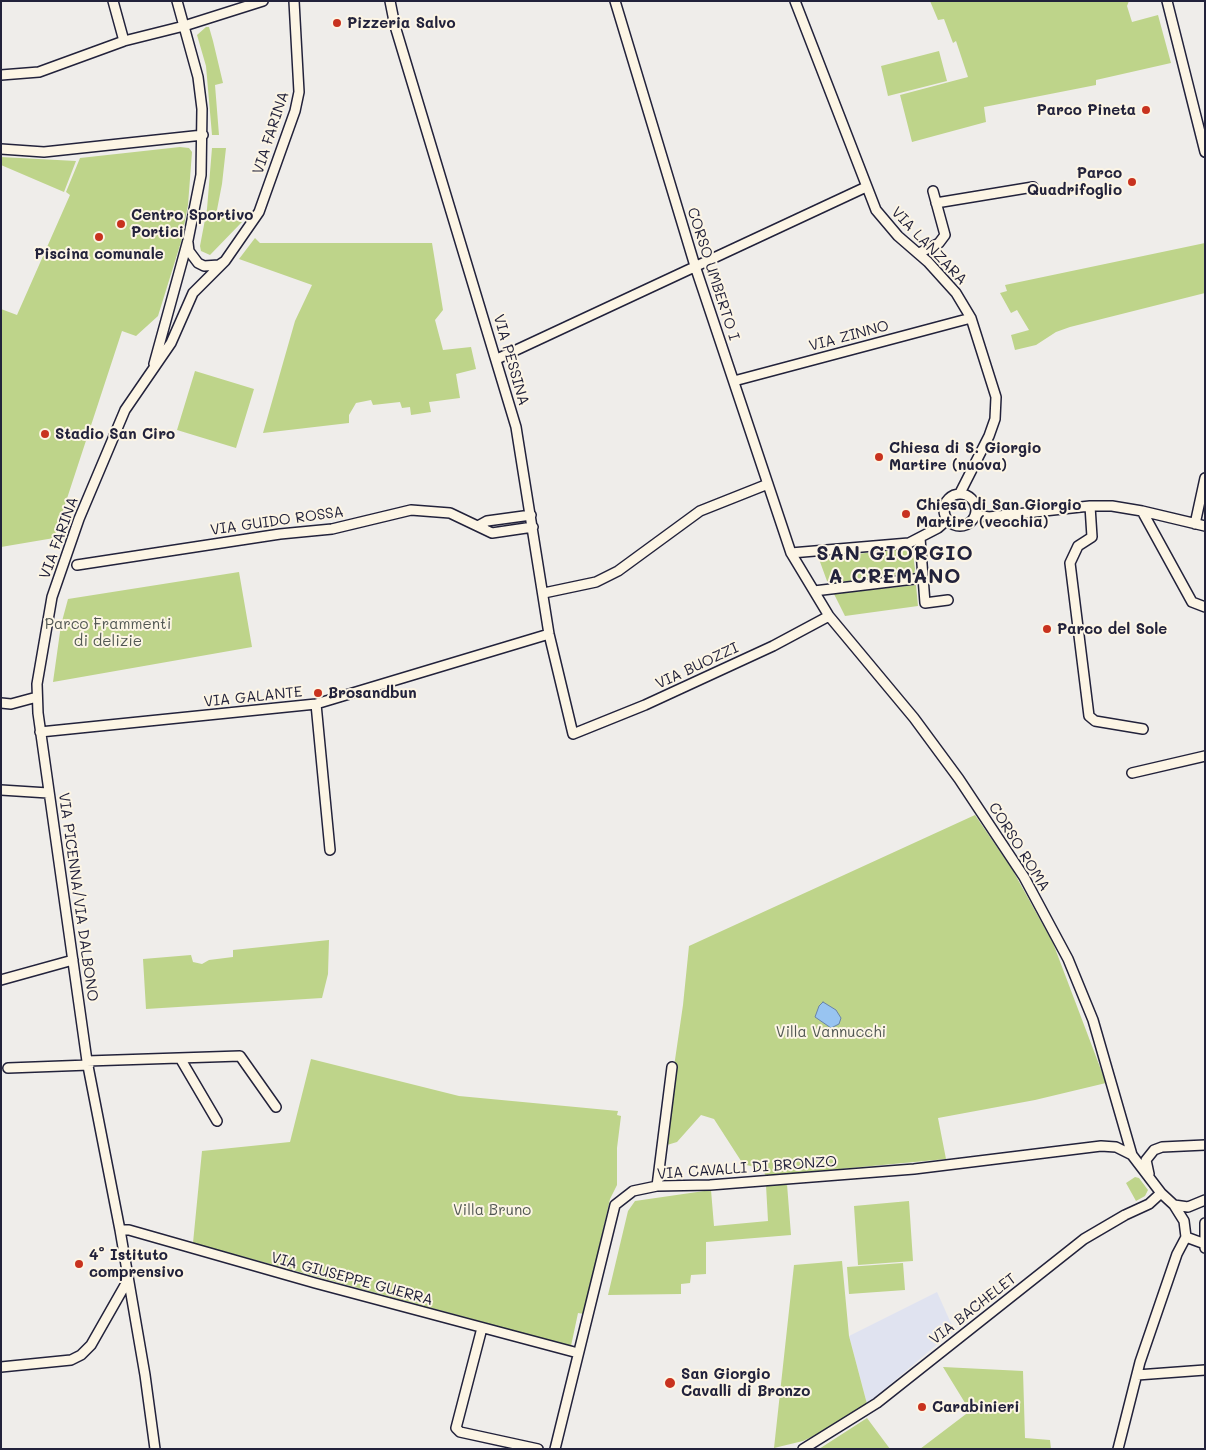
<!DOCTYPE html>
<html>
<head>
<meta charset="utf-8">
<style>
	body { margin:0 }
	#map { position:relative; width:1206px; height:1450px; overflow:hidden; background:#efedea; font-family:Mali,sans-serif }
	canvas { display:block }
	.frame { position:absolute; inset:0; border:2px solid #22223b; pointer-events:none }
</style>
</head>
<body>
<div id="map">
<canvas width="1206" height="1450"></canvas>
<div class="frame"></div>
</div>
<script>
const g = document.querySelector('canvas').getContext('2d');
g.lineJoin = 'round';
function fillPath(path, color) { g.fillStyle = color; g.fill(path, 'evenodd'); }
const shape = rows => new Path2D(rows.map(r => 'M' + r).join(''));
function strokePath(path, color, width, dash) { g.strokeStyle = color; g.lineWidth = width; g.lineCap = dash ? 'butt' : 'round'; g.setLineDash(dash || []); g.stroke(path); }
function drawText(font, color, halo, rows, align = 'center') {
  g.font = font + ' Mali,sans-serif'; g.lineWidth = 4; g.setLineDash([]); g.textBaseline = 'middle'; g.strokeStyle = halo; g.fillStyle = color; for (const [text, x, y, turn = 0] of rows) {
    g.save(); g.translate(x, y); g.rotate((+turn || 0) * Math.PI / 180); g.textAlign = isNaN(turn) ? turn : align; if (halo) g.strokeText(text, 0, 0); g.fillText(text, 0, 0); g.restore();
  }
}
fillPath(shape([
	[937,1292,954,1330,867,1404,849,1336]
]), '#e0e3f0');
fillPath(shape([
	[930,1,1129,1,1127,6,1132,22,1158,15,1171,63,1096,80,1096,85,984,107,986,122,912,142,900,95,968,77,956,41,953,43,944,19,938,20],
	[206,27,209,27,213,41,223,83,215,85,219,135,212,135,206,66,197,35],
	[939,51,947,81,888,96,881,66],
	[180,147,189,148,192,152,188,205,181,242,158,316,136,336,122,331,54,538,1,547,1,309,17,315,70,195,66,192,80,158],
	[212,148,226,148,222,184,216,215,242,222,210,255,201,251,200,246,207,209],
	[1,157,76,161,64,192,1,165],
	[255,238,260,243,432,243,443,310,435,320,443,350,471,347,476,369,456,374,460,398,429,402,431,412,411,415,410,407,402,408,400,402,373,405,371,400,356,403,349,415,349,423,263,433,295,321,312,285,239,259],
	[1205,243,1205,293,1070,327,1056,332,1036,345,1015,350,1011,335,1029,330,1017,310,1011,313,1000,293,1007,291,1005,285],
	[195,371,254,389,236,448,177,430],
	[912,547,915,569,914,574,830,583,827,581,819,559],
	[239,572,252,647,53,682,61,625,68,599],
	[916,585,918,606,845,616,834,594],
	[975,815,1012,869,1053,943,1106,1083,1035,1100,938,1118,946,1159,766,1176,762,1169,743,1164,714,1119,701,1115,677,1142,667,1145,670,1094,683,1005,689,946],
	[329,940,328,974,322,998,146,1009,143,959,191,955,193,962,202,964,209,960,233,957,233,950],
	[311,1059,459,1096,618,1111,617,1115,621,1116,617,1148,617,1185,610,1199,584,1314,578,1313,571,1346,193,1243,202,1151,290,1142],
	[1135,1177,1139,1178,1148,1190,1145,1196,1136,1201,1126,1183],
	[787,1184,791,1235,706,1242,706,1274,691,1275,690,1283,681,1284,681,1294,608,1295,628,1211,635,1201,711,1190,714,1226,768,1221,766,1185],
	[909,1201,913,1261,858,1265,854,1206],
	[842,1261,849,1336,867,1404,824,1431,803,1441,774,1448,794,1265],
	[903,1263,905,1290,849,1294,847,1267],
	[943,1367,1023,1371,1025,1438,1050,1440,1051,1449,920,1449,970,1411],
	[867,1418,890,1449,819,1449]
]), '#bed48a');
const water = shape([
	[823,1002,836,1010,841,1018,839,1024,831,1028,815,1017,819,1006,823,1002]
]);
fillPath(water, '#98c4f1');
strokePath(water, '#6983a8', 1);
const minor = shape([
	[113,1,124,41],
	[390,1,395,26,516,427,549,634,573,734,645,705,773,646,829,616],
	[615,1,695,266,791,553,829,616,914,718,959,779,1024,877,1068,959,1093,1020,1132,1155],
	[795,1,876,210,898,236,928,262,956,293,971,318,996,397,995,419,989,436,960,493],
	[1167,1,1205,152],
	[1,75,39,72,124,41,184,26,263,1],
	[1,149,44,152,203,135],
	[936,203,1033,187],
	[188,243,189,251,198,263,204,266,219,265,225,261,259,212,295,111,299,92,294,1],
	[919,253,939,243,945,235,933,191],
	[497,359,866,187],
	[154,364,188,240,201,175,202,109,198,77,177,1],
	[734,381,971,318],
	'944 510a16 16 0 1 1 32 0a16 16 0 1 1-32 0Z',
	[1090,506,1092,537,1078,546,1070,563,1089,716,1095,721,1143,729],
	[1142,511,1192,602,1205,607],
	[976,515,989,517,1090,506,1112,506,1142,511,1205,526],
	[1195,524,1205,478],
	[478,526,487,521,531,515],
	[920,538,925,603,948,600],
	[791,553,909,543,938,528,947,520],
	[77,565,280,534,332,529,411,510,450,513,492,533,533,527],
	[814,591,923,578],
	[544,593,596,582,618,571,700,511,768,484],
	[1,703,11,704,37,697],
	[316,704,330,850],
	[40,732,316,704,549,634],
	[1132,773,1205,756],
	[1,790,48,793],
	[1,980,73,960],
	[180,1058,217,1121],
	[87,1061,240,1056,276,1107],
	[8,1068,89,1065],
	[1149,1174,1146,1160,1154,1150,1162,1147,1205,1145],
	[657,1186,672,1067],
	[1174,1205,1188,1207,1205,1200],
	[1205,1223,1205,1248],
	[120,1230,129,1230,315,1283,578,1353],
	[1186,1237,1205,1244],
	[482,1328,456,1428,460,1432,538,1449],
	[1,1367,71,1360,81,1355,91,1345,128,1280],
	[1137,1375,1205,1370],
	[155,1449,145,1375,120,1230,87,1061,38,713,37,684,52,597,79,519,125,410,171,343,193,293,225,261],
	[555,1449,615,1205,633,1191,657,1186,710,1185,914,1169,1101,1146,1116,1147,1132,1155,1161,1193,1174,1205,1184,1221,1186,1237],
	[803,1449,877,1403,1084,1239,1125,1215,1149,1204,1161,1193],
	[1118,1449,1140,1362,1177,1254,1186,1237]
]);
strokePath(minor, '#22223b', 12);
strokePath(minor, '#fcf5e5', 9);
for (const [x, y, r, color] of [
	[337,23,5,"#c8321e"],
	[1146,110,5,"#c8321e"],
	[1132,182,5,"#c8321e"],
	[121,224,5,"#c8321e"],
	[99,237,5,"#c8321e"],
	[45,434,5,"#c8321e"],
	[879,457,5,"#c8321e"],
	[906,514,5,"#c8321e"],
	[1047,629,5,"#c8321e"],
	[318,693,5,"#c8321e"],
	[79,1264,5,"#c8321e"],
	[670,1383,6,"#c8321e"],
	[922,1407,5,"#c8321e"]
]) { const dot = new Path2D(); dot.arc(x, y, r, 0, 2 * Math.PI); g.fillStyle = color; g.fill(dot); strokePath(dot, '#fcf5e5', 2); }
drawText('bold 15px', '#22223b', '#fcf5e5', [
	["Pizzeria Salvo",347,23],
	["Parco Pineta",1136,110,"right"],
	["Parco",1122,173,"right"],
	["Quadrifoglio",1122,190,"right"],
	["Centro Sportivo",131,215],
	["Portici",131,232],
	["Piscina comunale",99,254,"center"],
	["Stadio San Ciro",55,434],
	["Chiesa di S. Giorgio",889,448],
	["Martire (nuova)",889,465],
	["Chiesa di San Giorgio",916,505],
	["Martire (vecchia)",916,522],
	["Parco del Sole",1057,629],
	["Brosandbun",328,693],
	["4° Istituto",89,1255],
	["comprensivo",89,1272],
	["San Giorgio",681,1374],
	["Cavalli di Bronzo",681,1391],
	["Carabinieri",932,1407]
], 'left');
drawText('15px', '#22223b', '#fcf5e5', [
	["VIA FARINA",271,133,-72],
	["VIA LANZARA",929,246,46],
	["CORSO UMBERTO I",713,274,72],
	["VIA ZINNO",849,336,-15],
	["VIA PESSINA",511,360,74],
	["VIA GUIDO ROSSA",277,521,-8],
	["VIA FARINA",59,538,-70],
	["VIA BUOZZI",697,666,-25],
	["VIA GALANTE",253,697,-6],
	["CORSO ROMA",1019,847,58],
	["VIA PICENNA/VIA DALBONO",78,897,82],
	["VIA CAVALLI DI BRONZO",747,1168,-4],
	["VIA GIUSEPPE GUERRA",352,1279,15],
	["VIA BACHELET",973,1309,-38]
]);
drawText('15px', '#515753', '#fcf5e5', [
	["Parco Frammenti",108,624],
	["di delizie",108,641],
	["Villa Vannucchi",831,1032],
	["Villa Bruno",492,1210]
]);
g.letterSpacing = '1px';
drawText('bold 20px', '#22223b', '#fcf5e5', [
	["SAN GIORGIO",895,554],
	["A CREMANO",895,577]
]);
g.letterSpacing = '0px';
</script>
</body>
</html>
